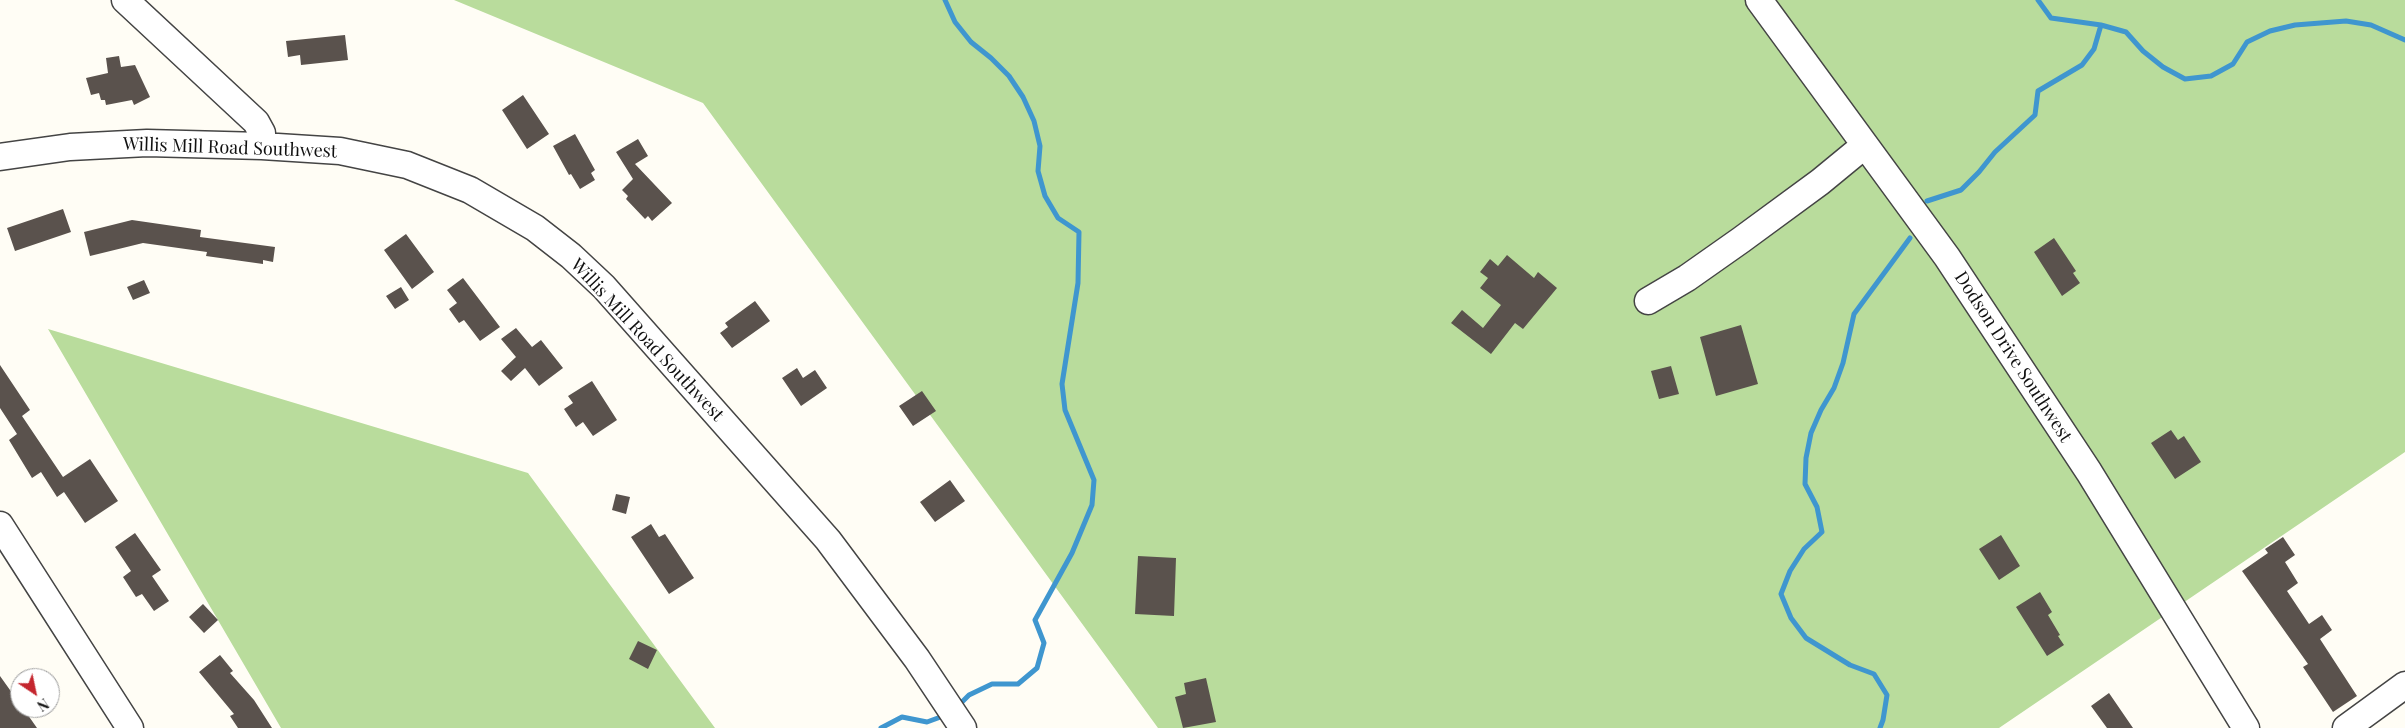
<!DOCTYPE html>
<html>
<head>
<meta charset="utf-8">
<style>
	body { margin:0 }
	#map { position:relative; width:2405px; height:728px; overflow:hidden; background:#fffdf5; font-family:"Playfair Display",serif }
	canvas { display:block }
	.north { position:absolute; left:10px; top:668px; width:50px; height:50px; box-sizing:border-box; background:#fff; border:1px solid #a0a0a0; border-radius:50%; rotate:146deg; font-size:14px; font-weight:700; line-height:20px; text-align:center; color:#111 }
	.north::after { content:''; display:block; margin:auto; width:18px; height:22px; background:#c4262e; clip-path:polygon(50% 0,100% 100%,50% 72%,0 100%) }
</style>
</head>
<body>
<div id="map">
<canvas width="2405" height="728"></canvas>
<div class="north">N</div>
</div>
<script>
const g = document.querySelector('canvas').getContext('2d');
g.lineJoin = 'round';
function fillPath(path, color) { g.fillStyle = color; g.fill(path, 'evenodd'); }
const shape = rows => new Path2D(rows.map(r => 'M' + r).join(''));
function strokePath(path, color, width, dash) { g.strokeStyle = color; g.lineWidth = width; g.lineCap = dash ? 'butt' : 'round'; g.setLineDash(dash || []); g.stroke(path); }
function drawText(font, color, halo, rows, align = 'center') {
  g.font = font + ' "Playfair Display",serif'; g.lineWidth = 5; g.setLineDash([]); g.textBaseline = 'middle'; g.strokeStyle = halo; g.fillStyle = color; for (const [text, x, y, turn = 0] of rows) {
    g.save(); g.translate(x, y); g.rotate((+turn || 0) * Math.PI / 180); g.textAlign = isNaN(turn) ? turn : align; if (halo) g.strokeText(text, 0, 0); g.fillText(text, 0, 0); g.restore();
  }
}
fillPath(shape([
	[454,0,2405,0,2405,452,1999,728,1158,728,703,103],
	[48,329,528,473,715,728,281,728]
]), '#b9dc9c');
strokePath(shape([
	[945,0,955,22,971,42,991,58,1009,76,1023,97,1034,121,1040,146,1038,171,1045,196,1058,218,1079,232,1078,283,1062,384,1065,410,1094,480,1092,505,1072,553,1035,620,1044,643,1037,668,1018,684,992,684,969,695,957,707],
	[2038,0,2051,18,2101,25,2126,32,2143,51,2163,67,2185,79,2211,76,2233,64,2247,42,2270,31,2295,25,2346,21,2371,25,2405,40],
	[1927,201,1961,190,1979,172,1995,152,2035,115,2038,91,2082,65,2094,49,2101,25],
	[881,728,902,717,927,722,946,715],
	[1880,728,1883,720,1887,695,1874,674,1850,665,1806,638,1791,618,1781,594,1790,571,1804,549,1822,532,1817,507,1805,484,1806,458,1811,433,1821,410,1834,388,1843,363,1854,314,1910,238]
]), '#3f96cf', 5);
fillPath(shape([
	[345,35,348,60,301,65,300,55,288,57,286,41],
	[119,56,121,67,135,65,150,97,134,105,132,100,106,105,105,100,101,100,99,93,91,95,86,78,108,73,106,58],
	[523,95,549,134,527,149,502,110],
	[575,134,595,170,591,173,595,180,580,189,571,174,569,175,553,146],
	[638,139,648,156,635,164,672,203,652,221,648,216,645,219,626,199,628,196,622,190,633,179,616,152],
	[63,209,71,232,15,251,7,228],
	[132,220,201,230,200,237,275,247,273,262,263,260,263,264,206,256,207,252,143,243,90,256,84,232],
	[406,234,434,272,412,289,384,250],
	[2054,238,2076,271,2073,273,2080,283,2062,296,2034,252],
	[1507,255,1534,278,1538,272,1557,288,1523,329,1515,323,1491,354,1451,323,1462,310,1483,328,1501,305,1480,288,1488,278,1480,272,1490,259,1498,266],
	[463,278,500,327,480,341,464,320,459,323,449,309,457,303,447,290],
	[144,280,150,293,133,300,127,287],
	[401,287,409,300,395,309,386,296],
	[755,301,770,321,732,348,720,333,728,327,725,323],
	[1741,325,1758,384,1716,396,1700,337],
	[516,328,532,347,541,340,563,368,539,386,525,368,511,381,501,371,516,357,501,339],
	[0,365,30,410,22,416,63,477,90,459,118,501,85,523,64,492,57,497,41,472,32,478,9,440,17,434,0,408],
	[1671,366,1679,394,1659,399,1651,371],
	[797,368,803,378,815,370,827,388,801,406,782,378],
	[592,381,617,420,593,436,583,422,576,427,564,409,573,403,568,396],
	[922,391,936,411,913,426,899,406],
	[2171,430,2178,440,2184,436,2201,462,2175,479,2151,443],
	[950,480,965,501,935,522,920,502],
	[616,494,630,497,626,514,612,510],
	[651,524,659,537,665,534,694,578,669,594,631,537],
	[135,533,161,570,152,576,169,601,154,611,142,594,136,597,123,577,131,571,115,547],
	[2001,535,2020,566,1999,580,1979,549],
	[2283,537,2295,555,2285,562,2298,583,2287,591,2309,624,2322,615,2332,630,2320,639,2357,696,2333,712,2303,667,2308,664,2242,571,2268,553,2265,549],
	[1138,556,1176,558,1174,616,1135,614],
	[2040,592,2052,612,2048,615,2060,635,2058,636,2064,645,2047,656,2016,607],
	[203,604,218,620,204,633,189,617],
	[638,641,657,650,648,669,629,659],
	[220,655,233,671,230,673,254,700,272,728,238,728,230,716,234,714,199,672],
	[0,676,20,704,20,708,23,708,37,728,0,728],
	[1206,678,1216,722,1183,728,1175,697,1186,694,1184,683],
	[2109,693,2133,728,2107,728,2091,706]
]), '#5a524d');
const minor = shape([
	[125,0,256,122,262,133,262,146],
	[1759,0,1947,257,2089,472,2246,728],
	[0,157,70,147,147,143,262,146,340,151,407,165,470,190,535,228,571,256,604,287,828,540,917,659,963,728],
	[1648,301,1687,278,1741,240,1820,182,1865,145],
	[0,525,130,728],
	[2346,728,2405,685]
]);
strokePath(minor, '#444', 29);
strokePath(minor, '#fff', 26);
drawText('18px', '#111', '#fff', [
	["Willis Mill Road Southwest",230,148,2],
	["Willis Mill Road Southwest",647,340,47],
	["Dodson Drive Southwest",2013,357,57]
]);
</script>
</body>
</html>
